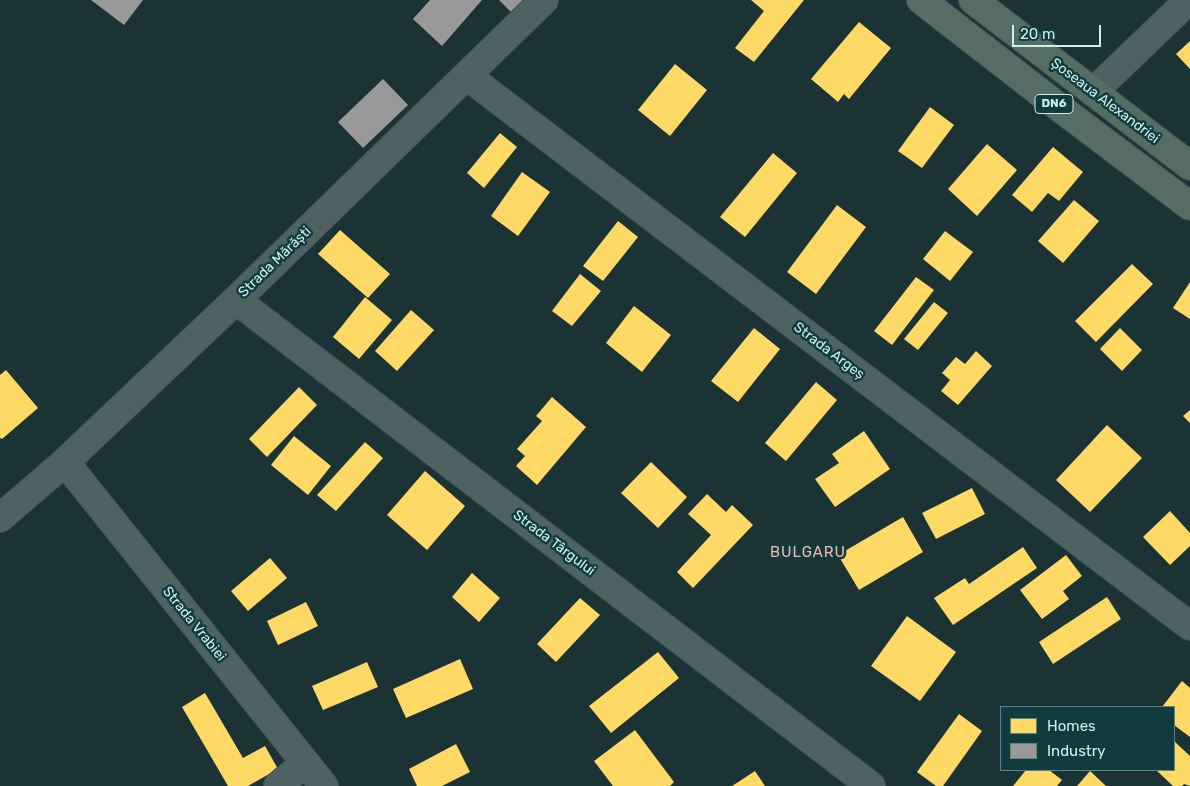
<!DOCTYPE html>
<html>
<head>
<meta charset="utf-8">
<style>
	body { margin:0 }
	#map { position:relative; width:1190px; height:786px; overflow:hidden; background:#1b3335; font-family:Rubik,sans-serif }
	canvas { display:block }
	.legend { position:absolute; left:1000px; top:706px; width:175px; height:65px; box-sizing:border-box; background:#103c40; border:1px solid #5d8386; margin:0; padding:6px 9px; list-style:none; font-size:15px; color:#d1edef }
	.legend li { display:flex; align-items:center; gap:10px; height:25px }
	.legend b { width:25px; border:1px solid #5d8386 }
	.scale { position:absolute; left:1012px; top:25px; width:89px; height:22px; box-sizing:border-box; border:2px solid #d1edef; border-top:0; padding-left:6px; font-size:15px; line-height:18px; white-space:nowrap; color:#d1edef; -webkit-text-stroke:4px #103c40; paint-order:stroke }
</style>
</head>
<body>
<div id="map">
<canvas width="1190" height="786"></canvas>
<ul class="legend">
<li><b style="height:14px;background:#ffd966"></b>Homes</li>
<li><b style="height:14px;background:#999"></b>Industry</li>
</ul>
<div class="scale">20 m</div>
</div>
<script>
const g = document.querySelector('canvas').getContext('2d');
g.lineJoin = 'round';
function fillPath(path, color) { g.fillStyle = color; g.fill(path, 'evenodd'); }
const shape = rows => new Path2D(rows.map(r => 'M' + r).join(''));
function strokePath(path, color, width, dash) { g.strokeStyle = color; g.lineWidth = width; g.lineCap = dash ? 'butt' : 'round'; g.setLineDash(dash || []); g.stroke(path); }
function drawText(font, color, halo, rows, align = 'center') {
  g.font = font + ' Rubik,sans-serif'; g.lineWidth = 5; g.setLineDash([]); g.textBaseline = 'middle'; g.strokeStyle = halo; g.fillStyle = color; for (const [text, x, y, turn = 0] of rows) {
    g.save(); g.translate(x, y); g.rotate((+turn || 0) * Math.PI / 180); g.textAlign = isNaN(turn) ? turn : align; if (halo) g.strokeText(text, 0, 0); g.fillText(text, 0, 0); g.restore();
  }
}
fillPath(shape([
	[751,0,804,0,754,62,735,48,764,11],
	[859,22,891,48,849,99,844,94,838,102,811,79],
	[1190,41,1190,69,1176,54],
	[675,64,707,90,670,136,638,110],
	[930,107,954,125,922,168,898,151],
	[500,133,517,147,484,188,467,173],
	[987,144,1017,170,977,216,948,189],
	[1053,147,1083,172,1059,201,1048,193,1032,212,1012,195],
	[773,153,797,173,745,237,720,217],
	[522,172,550,192,518,236,491,216],
	[1074,200,1099,221,1063,263,1038,241],
	[837,205,866,227,816,294,787,272],
	[618,221,638,237,603,281,583,266],
	[340,230,390,274,368,298,318,254],
	[945,231,973,252,950,281,923,259],
	[1132,264,1153,284,1096,342,1075,321],
	[580,274,601,291,572,326,552,311],
	[916,277,934,290,892,345,874,331],
	[1190,282,1190,319,1173,308],
	[365,297,392,320,359,359,333,337],
	[934,302,948,313,918,350,904,339],
	[634,306,671,335,642,372,606,343],
	[411,310,434,330,397,371,375,351],
	[754,328,780,349,738,402,711,381],
	[1120,328,1142,350,1122,371,1100,349],
	[976,351,992,366,958,405,941,391,950,380,942,373,956,357,965,364],
	[6,370,38,408,2,439,0,438,0,375],
	[816,382,837,400,786,461,765,443],
	[299,387,317,405,267,457,249,439],
	[552,397,586,427,537,485,516,466,525,456,517,449,542,421,536,416],
	[1190,410,1190,423,1183,416],
	[1107,425,1142,458,1090,512,1056,480],
	[864,431,890,469,835,507,815,479,839,463,832,454],
	[294,436,331,466,308,495,271,465],
	[365,442,383,458,336,511,317,495],
	[651,462,687,497,658,528,621,493],
	[425,471,465,506,427,550,387,515],
	[972,488,985,514,936,539,922,513],
	[707,494,726,512,732,505,753,525,693,588,677,572,711,535,688,514],
	[1170,511,1190,533,1190,546,1170,565,1143,537],
	[903,517,923,552,859,590,838,555],
	[1023,547,1037,568,953,625,934,598,965,578,969,584],
	[1066,555,1082,576,1063,591,1069,599,1042,619,1020,590],
	[270,558,287,578,248,611,231,591],
	[472,573,500,598,479,622,452,597],
	[1107,597,1121,619,1053,664,1039,642],
	[580,598,600,615,556,662,537,644],
	[306,602,318,626,278,645,267,621],
	[907,616,956,652,920,701,871,666],
	[658,652,679,678,611,733,589,706],
	[460,659,473,689,406,718,393,689],
	[367,662,378,687,323,710,312,686],
	[1182,681,1190,688,1190,737,1174,725,1174,707,1162,707],
	[205,693,243,758,265,746,278,769,248,786,228,786,182,707],
	[959,714,982,731,943,786,936,786,917,772],
	[635,730,674,782,670,786,613,786,594,761],
	[1174,741,1190,756,1190,786,1184,784,1182,786,1173,786,1156,770,1174,770],
	[456,744,470,772,442,786,417,786,409,769],
	[1026,770,1049,770,1062,780,1057,786,1013,786],
	[755,771,765,786,732,786],
	[1090,771,1106,786,1077,786]
]), '#ffd966');
fillPath(shape([
	[91,0,143,0,124,25],
	[430,0,482,0,442,46,413,19],
	[499,0,537,0,518,19],
	[383,79,408,105,363,148,338,122]
]), '#999');
const minor = shape([
	[467,76,1190,626],
	[1093,92,1189,0],
	[236,300,871,786],
	[65,462,324,786],
	[0,518,65,462,236,300,544,0],
	[278,786,305,763]
]);
const highway = shape([
	[921,0,1064,111,1190,206],
	[973,0,1190,166]
]);
strokePath(minor, '#3e5152', 30);
strokePath(highway, '#3e5152', 30);
strokePath(minor, '#4e6264', 28);
strokePath(highway, '#566d65', 28);
for (const [x, y, w] of [
	[1054,104,38]
]) { const box = new Path2D(); box.roundRect(x - w / 2, y - 9.5, w, 19, 4); g.fillStyle = '#103c40'; g.fill(box); strokePath(box, '#d1edef', 1); }
drawText('bold 12px', '#d1edef', null, [
	["DN6",1054,104]
]);
drawText('14px', '#d1edef', '#103c40', [
	["Șoseaua Alexandriei",1105,101,37],
	["Strada Mărăști",275,262,-44],
	["Strada Argeș",829,351,37],
	["Strada Târgului",554,543,37],
	["Strada Vrabiei",194,624,51]
]);
g.letterSpacing = '1px';
drawText('15px', '#f8b4af', '#103c40', [
	["BULGARU",808,553]
]);
g.letterSpacing = '0px';
</script>
</body>
</html>
